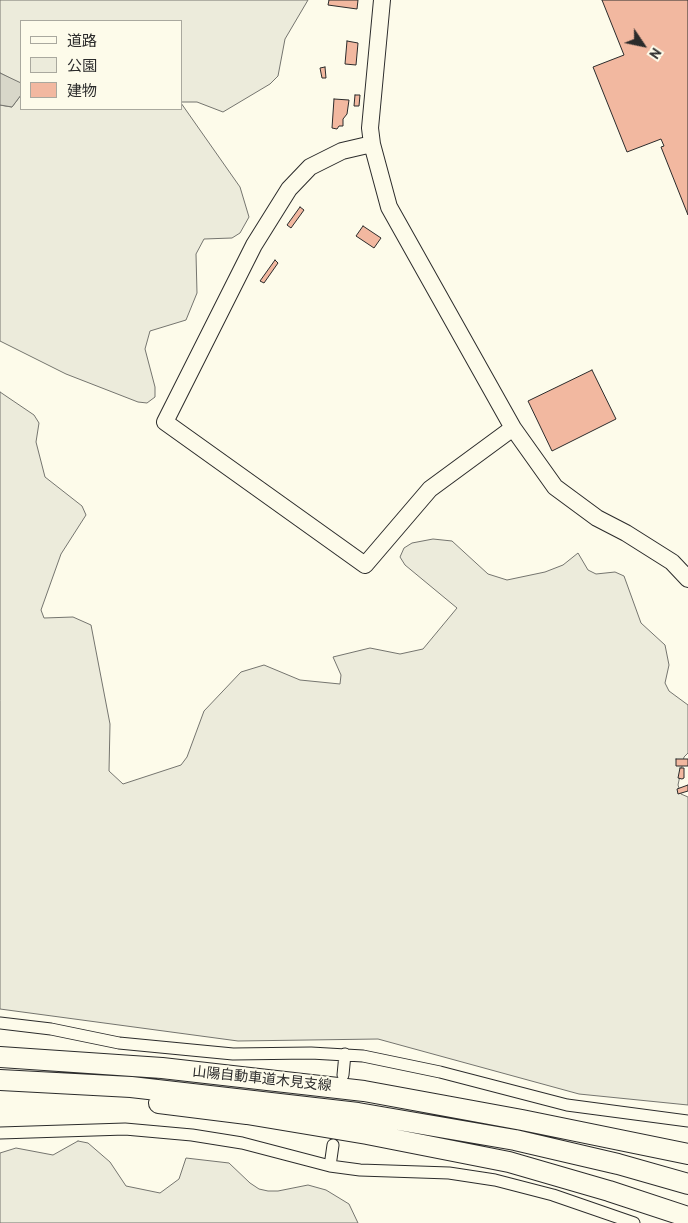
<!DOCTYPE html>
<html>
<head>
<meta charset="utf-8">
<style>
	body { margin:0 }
	#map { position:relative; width:688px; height:1223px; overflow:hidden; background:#fdfbea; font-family:"PT Sans","Noto Sans JP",sans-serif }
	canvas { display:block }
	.legend { position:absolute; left:20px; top:20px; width:162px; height:90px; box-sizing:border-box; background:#fdfbea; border:1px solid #a9a89e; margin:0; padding:6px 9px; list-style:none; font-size:15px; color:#2b2b2b }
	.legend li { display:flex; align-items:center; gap:10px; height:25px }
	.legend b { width:25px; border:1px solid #a9a89e }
	.north { position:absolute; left:618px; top:20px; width:50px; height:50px; -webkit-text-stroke:4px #fdfbea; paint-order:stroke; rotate:124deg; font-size:14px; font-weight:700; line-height:20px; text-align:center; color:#2b2b2b }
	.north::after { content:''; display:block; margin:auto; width:18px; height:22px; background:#2b2b2b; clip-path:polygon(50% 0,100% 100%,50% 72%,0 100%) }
</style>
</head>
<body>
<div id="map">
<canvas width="688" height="1223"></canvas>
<ul class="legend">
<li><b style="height:6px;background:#fdfbea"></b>道路</li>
<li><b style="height:14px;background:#ecebdb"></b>公園</li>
<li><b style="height:14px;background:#f2b8a0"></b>建物</li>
</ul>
<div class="north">N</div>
</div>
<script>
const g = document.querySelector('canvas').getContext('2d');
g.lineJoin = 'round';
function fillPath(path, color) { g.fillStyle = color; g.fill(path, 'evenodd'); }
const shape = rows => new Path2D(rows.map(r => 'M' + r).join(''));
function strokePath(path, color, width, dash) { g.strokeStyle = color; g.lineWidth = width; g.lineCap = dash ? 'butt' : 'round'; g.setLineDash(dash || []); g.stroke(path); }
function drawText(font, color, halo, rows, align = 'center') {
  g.font = font + ' "PT Sans","Noto Sans JP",sans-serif'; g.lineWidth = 4; g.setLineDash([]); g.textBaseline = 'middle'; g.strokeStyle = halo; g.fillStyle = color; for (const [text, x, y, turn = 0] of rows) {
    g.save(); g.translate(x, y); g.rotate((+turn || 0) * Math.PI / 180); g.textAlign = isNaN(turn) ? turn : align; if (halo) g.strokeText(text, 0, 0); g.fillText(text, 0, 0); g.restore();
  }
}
const green = shape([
	[0,0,308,0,285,39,278,76,270,84,223,112,197,102,181,102,181,21,21,21,21,84,0,73,0,0],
	[21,95,21,109,181,109,181,103,240,187,249,217,240,233,232,238,204,239,196,254,197,293,186,320,150,331,145,349,155,387,155,397,147,403,138,402,66,374,0,341,0,105,12,107,21,95],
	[0,392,34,415,39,423,36,442,45,477,82,506,86,515,61,554,41,610,44,618,73,617,91,625,110,724,109,771,123,784,181,765,187,757,204,711,241,672,264,665,300,680,340,684,341,675,333,657,370,648,400,654,423,649,457,608,405,565,400,557,404,548,412,543,433,539,452,541,488,574,507,580,545,572,563,565,578,553,588,570,596,574,615,572,624,576,641,623,665,645,669,665,665,683,669,691,688,705,688,753,684,757,678,785,681,794,688,797,688,1105,579,1094,378,1039,238,1041,0,1009,0,392],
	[78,1141,88,1143,110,1162,126,1186,160,1193,179,1179,186,1158,229,1163,250,1183,259,1189,268,1191,278,1191,308,1185,326,1190,349,1204,358,1223,0,1223,0,1153,16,1148,53,1155,78,1141]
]);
fillPath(green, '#ecebdb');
strokePath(green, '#74746e', 1);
const water = shape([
	[0,73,21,83,21,95,12,107,0,105,0,73]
]);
fillPath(water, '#d8d7c9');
strokePath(water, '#74746e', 1);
const building = shape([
	[329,0,358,0,357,9,328,5,329,0],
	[602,0,688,0,688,215,661,147,664,146,661,139,627,152,593,67,624,55,602,0],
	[347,41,358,43,356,65,345,64,347,41],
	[325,67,326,78,322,78,320,68,325,67],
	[355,95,360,95,359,106,354,106,355,95],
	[334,99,349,100,347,114,343,119,343,126,339,126,337,129,332,128,334,99],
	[300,207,304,210,291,228,287,225,300,207],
	[363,226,381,238,374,248,356,236,363,226],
	[275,260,278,263,264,283,260,281,275,260],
	[592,370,616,419,552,451,528,401,592,370],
	[676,759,688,759,688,766,676,766,676,759],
	[680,768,684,768,684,778,682,779,678,778,680,768],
	[688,785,688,791,678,794,677,789,688,785]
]);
fillPath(building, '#f2b8a0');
strokePath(building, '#2b2b2b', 1);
const street = shape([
	[0,1023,51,1029,119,1043,233,1054,311,1053,363,1056,440,1072,567,1105,688,1121],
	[343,1075,345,1054],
	[0,1133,125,1129,192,1135,242,1143,330,1166,360,1170,449,1173,495,1180,553,1195,634,1223],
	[330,1166,333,1145]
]);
const secondary = shape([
	[382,0,370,128,372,144,389,207,513,428,555,487,597,518,626,533,672,562,688,579],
	[372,144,342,151,310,167,289,189,254,245,165,422,365,565,430,489,513,428]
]);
const highway = shape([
	[0,1057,162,1068,364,1091,522,1120,688,1154],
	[0,1080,131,1087,358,1113,515,1140,618,1164,688,1184],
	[159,1103,247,1114,367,1134,509,1162,609,1191,688,1217]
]);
strokePath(street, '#2b2b2b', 13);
strokePath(secondary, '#2b2b2b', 18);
strokePath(highway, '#2b2b2b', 22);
strokePath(street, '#fdfbea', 11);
strokePath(secondary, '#fdfbea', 16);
strokePath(highway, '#fdfbea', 20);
drawText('14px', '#2b2b2b', '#fdfbea', [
	["山陽自動車道木見支線",262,1079,6]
]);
</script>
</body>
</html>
